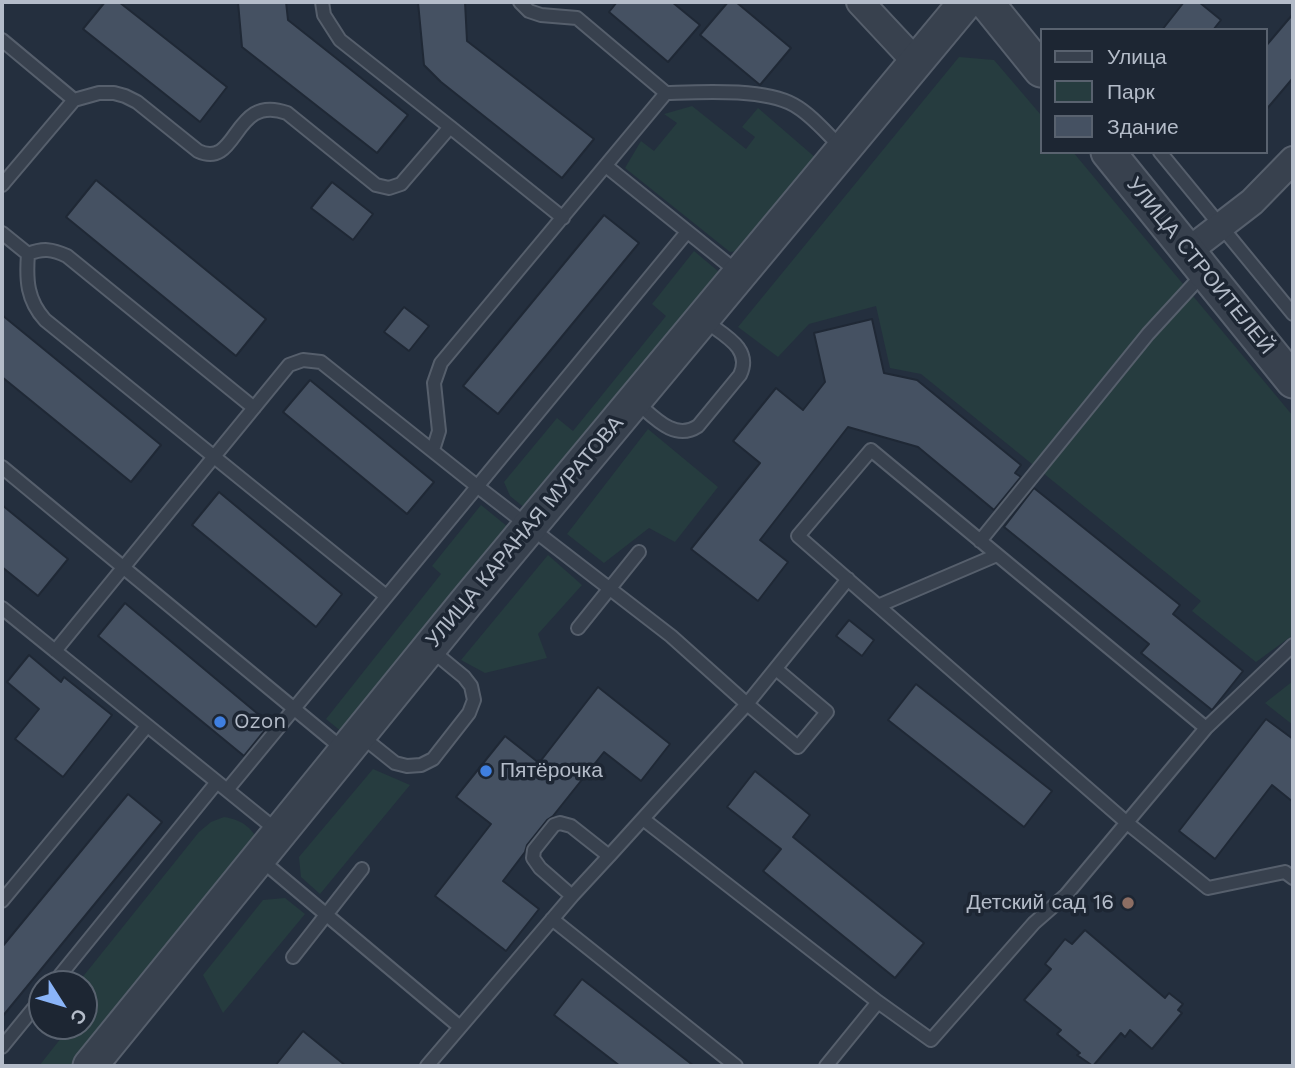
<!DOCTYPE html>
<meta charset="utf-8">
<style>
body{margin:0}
#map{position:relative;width:1295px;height:1068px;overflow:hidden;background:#242f3e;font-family:"Work Sans",sans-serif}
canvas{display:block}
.frame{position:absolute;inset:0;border:4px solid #b4bcc9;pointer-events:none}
.legend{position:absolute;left:1040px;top:28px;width:228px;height:126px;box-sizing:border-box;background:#1d2633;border:2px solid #59626f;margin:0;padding:9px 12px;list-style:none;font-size:21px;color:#b4bcc9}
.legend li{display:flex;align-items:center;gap:14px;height:35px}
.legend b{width:35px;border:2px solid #59626f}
.north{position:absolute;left:28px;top:970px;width:70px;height:70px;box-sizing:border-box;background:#1d2633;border:2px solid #59626f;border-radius:50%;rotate:127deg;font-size:19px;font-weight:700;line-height:28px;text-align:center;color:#b4bcc9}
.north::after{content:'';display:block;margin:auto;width:24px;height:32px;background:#8ab4f8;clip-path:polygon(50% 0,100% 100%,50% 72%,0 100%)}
</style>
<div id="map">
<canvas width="1295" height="1068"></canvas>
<div class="frame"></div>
<ul class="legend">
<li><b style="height:9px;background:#38414e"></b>Улица</li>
<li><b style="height:19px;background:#263c3f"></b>Парк</li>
<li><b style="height:19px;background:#455162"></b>Здание</li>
</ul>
<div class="north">С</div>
</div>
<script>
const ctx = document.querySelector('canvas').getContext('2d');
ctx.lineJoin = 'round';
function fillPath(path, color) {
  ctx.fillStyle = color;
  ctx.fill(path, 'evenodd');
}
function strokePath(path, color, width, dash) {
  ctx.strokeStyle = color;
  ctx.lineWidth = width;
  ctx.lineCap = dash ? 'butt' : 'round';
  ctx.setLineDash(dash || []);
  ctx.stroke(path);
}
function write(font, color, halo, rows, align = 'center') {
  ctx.font = font + ' "Work Sans",sans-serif';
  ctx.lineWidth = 7;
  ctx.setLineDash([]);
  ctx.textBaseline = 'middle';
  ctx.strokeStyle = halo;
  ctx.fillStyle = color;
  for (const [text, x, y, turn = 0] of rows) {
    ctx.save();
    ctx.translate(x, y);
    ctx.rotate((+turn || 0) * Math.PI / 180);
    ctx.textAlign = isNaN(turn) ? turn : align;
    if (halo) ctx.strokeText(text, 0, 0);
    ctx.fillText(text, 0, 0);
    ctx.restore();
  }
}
fillPath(new Path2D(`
 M 959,57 L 994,60 L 1041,115 L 1041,152 L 1073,152 L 1293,416 L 1293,635 L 1256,662 L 1192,611 L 1201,601 L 921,374 L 890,368 L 876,306 L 809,324 L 778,357 L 738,327 Z
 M 692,106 L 746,149 L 755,137 L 742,127 L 758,108 L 824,165 L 758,249 L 730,252 L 625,168 L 641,141 L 654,151 L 677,123 L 664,114 Z
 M 694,251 L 731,282 L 536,517 L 510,496 L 504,482 L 557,418 L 573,431 L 666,316 L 652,304 Z
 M 648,429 L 718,487 L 675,542 L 649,528 L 604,563 L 567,534 Z
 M 481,505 L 519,536 L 353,741 L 326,719 L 441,574 L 432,566 Z
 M 548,555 L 582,585 L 538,634 L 547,658 L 485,673 L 461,660 Z
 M 1293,681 L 1293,725 L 1265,703 Z
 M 373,769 L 410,785 L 320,894 L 301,877 L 299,857 Z
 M 224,817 C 241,820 249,825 258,840 L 85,1066 L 39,1066 L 65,1033 L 57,1026 L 84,1026 L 84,984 L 77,984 L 199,832 L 211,822 Z
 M 285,898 L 305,914 L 223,1013 L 203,975 L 263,900 Z`), '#263c3f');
const building = new Path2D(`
 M 105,2 L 119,2 L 227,87 L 200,122 L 83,29 Z
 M 238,2 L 286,2 L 288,20 L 408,115 L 377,153 L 242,47 Z
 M 418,2 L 465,2 L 467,41 L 594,139 L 562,178 L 441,82 L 424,65 Z
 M 617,2 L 672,2 L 700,25 L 668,62 L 609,12 Z
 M 728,2 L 736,2 L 791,48 L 760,85 L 700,35 Z
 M 1184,2 L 1199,2 L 1221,20 L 1213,30 L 1162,30 Z
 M 1293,14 L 1293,78 L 1265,111 L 1265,47 Z
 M 96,180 L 266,319 L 236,356 L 66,217 Z
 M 332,182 L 373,214 L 353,240 L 311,208 Z
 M 604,215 L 639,243 L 498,414 L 463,386 Z
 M 404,307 L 429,326 L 409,351 L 384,332 Z
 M 2,315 L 161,445 L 131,482 L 2,377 Z
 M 872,319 L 884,373 L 917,380 L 1021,465 L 1015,473 L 1021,477 L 994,510 L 918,447 L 848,427 L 760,540 L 788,562 L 758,601 L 691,549 L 760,463 L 733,441 L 776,388 L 803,410 L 825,382 L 814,333 Z
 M 310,380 L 434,482 L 407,514 L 283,412 Z
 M 1034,488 L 1180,605 L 1173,614 L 1243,671 L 1212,710 L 1141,653 L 1149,644 L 1004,527 Z
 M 219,492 L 342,594 L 316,627 L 192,525 Z
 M 2,505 L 68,559 L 38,596 L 2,567 Z
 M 125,603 L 270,724 L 244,756 L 98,636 Z
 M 849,620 L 874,640 L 862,656 L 836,636 Z
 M 29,655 L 61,682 L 64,677 L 112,715 L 63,777 L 15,739 L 39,709 L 7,682 Z
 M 916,684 L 1052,791 L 1024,827 L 888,720 Z
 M 598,687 L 670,744 L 641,781 L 604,752 L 553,816 L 547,820 L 527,845 L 525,852 L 503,881 L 539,909 L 506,951 L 435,896 L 491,824 L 456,797 L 505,736 L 539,763 Z
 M 1266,719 L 1293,739 L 1293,802 L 1272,785 L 1215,859 L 1179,831 Z
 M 755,771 L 810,815 L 793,837 L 924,943 L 895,978 L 763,871 L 781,849 L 727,807 Z
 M 128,794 L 162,822 L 2,1017 L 2,947 Z
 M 1085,930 L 1165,998 L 1169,993 L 1183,1004 L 1178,1010 L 1182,1013 L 1152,1049 L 1130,1030 L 1125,1037 L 1121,1033 L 1093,1066 L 1077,1055 L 1080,1053 L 1057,1034 L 1061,1030 L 1024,1000 L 1051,969 L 1045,964 L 1065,939 L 1072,944 Z
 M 582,979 L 694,1066 L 620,1066 L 554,1015 Z
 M 303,1031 L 346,1066 L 275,1066 Z`);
fillPath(building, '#455162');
strokePath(building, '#1f2835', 2);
const service = new Path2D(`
 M 520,2 L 529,11 L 541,15 L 577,18 L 666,93 C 701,92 763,88 794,105 C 812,115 828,135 843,149
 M 2,40 L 74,100
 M 450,127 L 563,218
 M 1160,152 L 1293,314
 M 606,166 L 740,274
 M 2,185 L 74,100 L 99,93 L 114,93 L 125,96 L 137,102 L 198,151 C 239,170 232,93 287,113 L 376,185 L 389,188 L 401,184 L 450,127 L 340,40 L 324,15 L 322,2
 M 2,233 L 28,254
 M 635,401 C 653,416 674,442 698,426 L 740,375 C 753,348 723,335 704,320
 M 254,408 L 67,256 C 52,249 43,248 28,254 C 26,280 27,300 45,320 L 386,596
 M 433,450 L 439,431 L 434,383 L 441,363 L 666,93
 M 2,467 L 344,750
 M 980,541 L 1148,334 L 1204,273
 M 880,605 L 997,555
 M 2,608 L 280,833
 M 578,628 L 639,552
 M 55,651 L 289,365 L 303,360 L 321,362 L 478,487 L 671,636 L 747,704 L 609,856 L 571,826 L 560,823 L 554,825 L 534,850 L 533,858 L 540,868 L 572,896 L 427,1066
 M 776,669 L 827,712 L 798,747 L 747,704 L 848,579
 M 1206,728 L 871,450 L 798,536 L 1126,822 L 1208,888 L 1285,872 L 1293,878
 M 360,735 L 395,763 L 407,766 L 421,765 L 433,759 L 469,713 L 474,700 L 471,686 L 464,677 L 430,649
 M 227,790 L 687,232
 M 643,819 L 878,1002 L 931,1040 L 1034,923 L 1066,895 L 1206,728 L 1293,645
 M 260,859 L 460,1027
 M 572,896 L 609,856
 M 2,901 L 147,726
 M 552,919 L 736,1066
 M 293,957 L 362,869
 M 53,984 L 217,782
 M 2,1047 L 42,998
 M 826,1066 L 878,1002`);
const minor = new Path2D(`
 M 860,2 L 917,63
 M 1187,252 L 1252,202 L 1293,160`);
const tertiary = new Path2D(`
 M 986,2 L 1041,70
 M 1108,152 L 1293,381
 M 90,1066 L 465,604 L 966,2`);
strokePath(service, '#565f6c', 16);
strokePath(minor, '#565f6c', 30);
strokePath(tertiary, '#565f6c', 37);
strokePath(service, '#38414e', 12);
strokePath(minor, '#38414e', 26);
strokePath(tertiary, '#38414e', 33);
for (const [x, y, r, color] of [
 [220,722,7,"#3f7fe0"],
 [486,771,7,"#3f7fe0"],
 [1128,903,7,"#8d6e63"]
]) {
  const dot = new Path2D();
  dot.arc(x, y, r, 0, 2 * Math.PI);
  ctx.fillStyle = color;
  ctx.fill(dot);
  strokePath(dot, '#1d2633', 2.5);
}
write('21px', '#b4bcc9', '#1d2633', [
 ["УЛИЦА СТРОИТЕЛЕЙ",1200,266,51],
 ["УЛИЦА КАРАНАЯ МУРАТОВА",525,532,-50]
]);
write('21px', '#b4bcc9', '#1d2633', [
 ["Ozon",234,722],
 ["Пятёрочка",500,771],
 ["Детский сад 16",1114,903,"right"]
], 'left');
</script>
